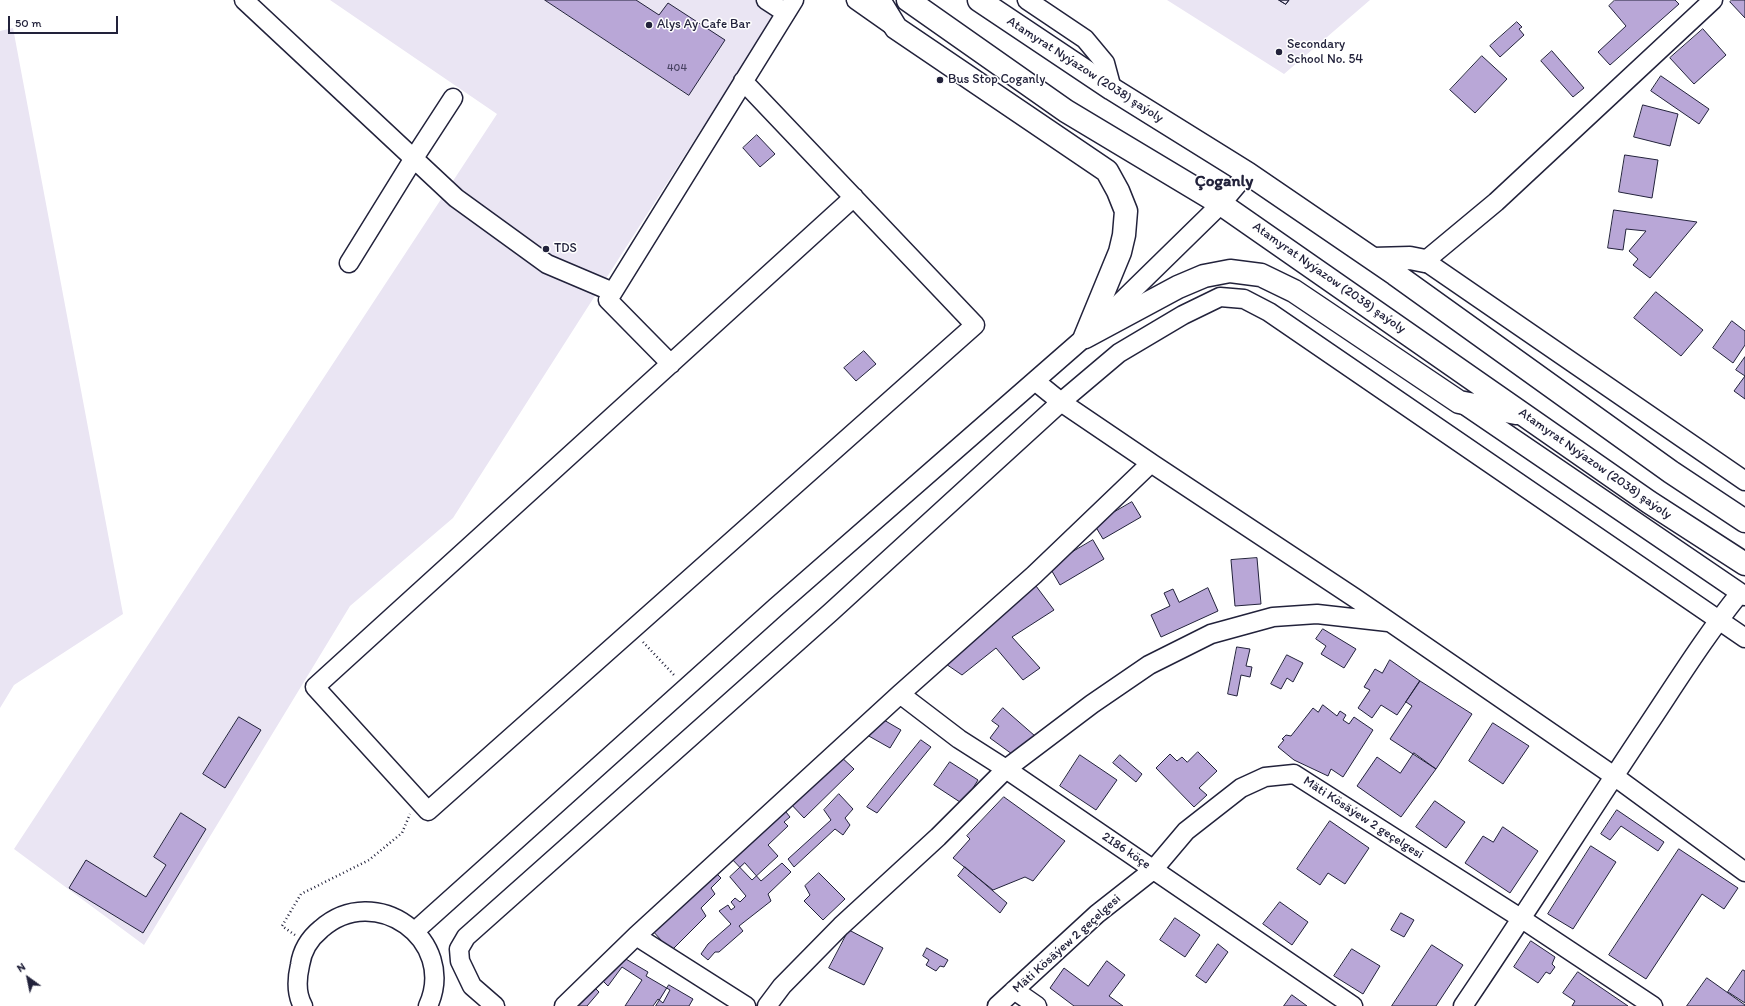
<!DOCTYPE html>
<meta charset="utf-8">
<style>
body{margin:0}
#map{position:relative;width:1745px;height:1006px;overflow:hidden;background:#fff;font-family:Itim,sans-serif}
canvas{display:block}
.north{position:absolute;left:8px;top:958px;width:40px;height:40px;-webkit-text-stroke:3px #fff;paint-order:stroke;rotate:327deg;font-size:11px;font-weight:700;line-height:16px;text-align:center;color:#22223b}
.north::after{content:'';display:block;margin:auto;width:14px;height:18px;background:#22223b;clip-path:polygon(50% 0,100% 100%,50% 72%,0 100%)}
.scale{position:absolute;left:8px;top:16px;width:110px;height:18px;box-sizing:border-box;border:2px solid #22223b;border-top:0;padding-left:5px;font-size:12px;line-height:14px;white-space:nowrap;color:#22223b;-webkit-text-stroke:3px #fff;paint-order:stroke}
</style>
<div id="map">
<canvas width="1745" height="1006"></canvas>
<div class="north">N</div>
<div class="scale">50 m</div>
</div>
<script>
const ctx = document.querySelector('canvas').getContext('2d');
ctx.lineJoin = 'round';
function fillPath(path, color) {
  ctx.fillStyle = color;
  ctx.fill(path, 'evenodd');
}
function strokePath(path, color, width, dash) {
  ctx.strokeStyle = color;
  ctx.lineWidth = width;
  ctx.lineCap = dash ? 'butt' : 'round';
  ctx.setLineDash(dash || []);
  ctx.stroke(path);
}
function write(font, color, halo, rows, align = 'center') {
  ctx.font = font + ' Itim,sans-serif';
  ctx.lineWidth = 3;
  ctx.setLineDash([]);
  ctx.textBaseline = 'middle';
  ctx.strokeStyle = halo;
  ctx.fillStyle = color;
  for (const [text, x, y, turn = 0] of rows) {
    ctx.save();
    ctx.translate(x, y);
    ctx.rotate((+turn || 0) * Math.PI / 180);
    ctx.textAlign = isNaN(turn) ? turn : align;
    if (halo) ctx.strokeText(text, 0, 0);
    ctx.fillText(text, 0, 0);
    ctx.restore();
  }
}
fillPath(new Path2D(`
 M 330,0 L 784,0 L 453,518 L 350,606 L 144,945 L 14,849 L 497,114 Z
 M 1167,0 L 1370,0 L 1284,74 Z
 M 13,28 L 123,614 L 14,685 L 0,708 L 0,31 Z`), '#eae5f3');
const building = new Path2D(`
 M 545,0 L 636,0 L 659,15 L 668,3 L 725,40 L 689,95 Z
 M 1279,0 L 1289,0 L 1286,4 Z
 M 1279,0 L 1289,0 L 1286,4 Z
 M 1615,0 L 1675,0 L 1679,4 L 1610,65 L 1598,52 L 1626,26 L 1609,6 Z
 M 1732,0 L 1745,0 L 1745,18 L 1730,2 Z
 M 1517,22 L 1522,27 L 1519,29 L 1524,35 L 1500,57 L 1490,46 Z
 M 1703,29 L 1726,55 L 1694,84 L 1670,58 Z
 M 1552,51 L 1584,88 L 1573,97 L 1541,61 Z
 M 1482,56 L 1507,79 L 1475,113 L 1450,90 Z
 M 1661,76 L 1709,109 L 1699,124 L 1651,91 Z
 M 1643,105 L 1678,114 L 1670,146 L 1634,137 Z
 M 757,135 L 775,154 L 760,167 L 743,148 Z
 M 1625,155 L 1658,160 L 1652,198 L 1619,192 Z
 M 1614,210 L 1697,222 L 1650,278 L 1633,265 L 1638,259 L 1629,251 L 1646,231 L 1626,229 L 1623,250 L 1608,248 Z
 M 1656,292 L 1703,330 L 1681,356 L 1634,318 Z
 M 1732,321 L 1745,331 L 1745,345 L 1733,363 L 1713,348 Z
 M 864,351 L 876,364 L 856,381 L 844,368 Z
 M 1745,357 L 1745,399 L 1734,391 L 1745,376 L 1736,370 Z
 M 1132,502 L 1141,517 L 1103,539 L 1094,524 Z
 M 1093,540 L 1104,559 L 1060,585 L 1049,566 Z
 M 1257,558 L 1261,604 L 1235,606 L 1231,560 Z
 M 1036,586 L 1054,610 L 1012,637 L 1040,668 L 1023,680 L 996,648 L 962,675 L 943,662 L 995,617 Z
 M 1208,588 L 1218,611 L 1161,637 L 1151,615 L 1170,606 L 1164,593 L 1173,589 L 1179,602 Z
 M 1323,629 L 1356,649 L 1344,668 L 1321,654 L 1326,646 L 1316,639 Z
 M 1237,647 L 1250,649 L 1246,666 L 1252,667 L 1250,677 L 1241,675 L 1237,696 L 1228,694 Z
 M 1287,655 L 1303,663 L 1293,682 L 1287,678 L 1281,689 L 1271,684 Z
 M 1390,660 L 1420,681 L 1397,715 L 1381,705 L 1372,718 L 1358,708 L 1370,690 L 1364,687 L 1375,669 L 1382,673 Z
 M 1420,681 L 1472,714 L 1436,769 L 1390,739 L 1412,706 L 1406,702 Z
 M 1323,705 L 1337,716 L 1340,711 L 1346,715 L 1343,720 L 1349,724 L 1354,717 L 1373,730 L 1343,777 L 1331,769 L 1328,776 L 1294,760 L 1278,747 L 1284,740 L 1282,739 L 1286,735 L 1291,736 L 1313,708 L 1318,712 Z
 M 1003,708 L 1035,736 L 1012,754 L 990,738 L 999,726 L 992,721 Z
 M 877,716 L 901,730 L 890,748 L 867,735 Z
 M 239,717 L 261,730 L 225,788 L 203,774 Z
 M 1493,723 L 1529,746 L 1503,784 L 1469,761 Z
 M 921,740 L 931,747 L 877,813 L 867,807 Z
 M 1198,752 L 1217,771 L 1199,788 L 1207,795 L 1194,807 L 1156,768 L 1170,754 L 1177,761 L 1182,757 L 1187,762 Z
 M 1414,753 L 1436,769 L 1401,817 L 1357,786 L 1377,757 L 1400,773 Z
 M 838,754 L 854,769 L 804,818 L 789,802 Z
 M 1080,755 L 1117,780 L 1096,810 L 1060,786 Z
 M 1120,755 L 1142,774 L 1136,782 L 1113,763 Z
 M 950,762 L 978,780 L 963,804 L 934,785 Z
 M 839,794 L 853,809 L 845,818 L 850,825 L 843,835 L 835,829 L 794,867 L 788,859 L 831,820 L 824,810 Z
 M 1004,797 L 1065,841 L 1033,881 L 1025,877 L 993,890 L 953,858 L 970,839 L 967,836 Z
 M 1435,801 L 1465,822 L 1446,848 L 1416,827 Z
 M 782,807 L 790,817 L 784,822 L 788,826 L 768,845 L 778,856 L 752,880 L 728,855 Z
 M 1617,810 L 1664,842 L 1658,851 L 1621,826 L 1610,840 L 1601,834 Z
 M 181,813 L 206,829 L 143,933 L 69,888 L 86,860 L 146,897 L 166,865 L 154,857 Z
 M 1330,821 L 1369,848 L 1345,884 L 1328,873 L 1320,885 L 1297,869 Z
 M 1503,827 L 1538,851 L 1510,893 L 1465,863 L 1483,836 L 1493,842 Z
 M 1591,846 L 1616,862 L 1573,929 L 1548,914 Z
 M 1679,849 L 1738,888 L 1724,909 L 1702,894 L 1646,979 L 1609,955 Z
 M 745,863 L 761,881 L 782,863 L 791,872 L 768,894 L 771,901 L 739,926 L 743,931 L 719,952 L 715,952 L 708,960 L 701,954 L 708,944 L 731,924 L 719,911 L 728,905 L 731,910 L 735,907 L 731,902 L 735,898 L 740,902 L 746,896 L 730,877 Z
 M 965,867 L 1007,903 L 1000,913 L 958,876 Z
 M 714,871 L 721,878 L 711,888 L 715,894 L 701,908 L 706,916 L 671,951 L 651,929 Z
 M 819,873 L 845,899 L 823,920 L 804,901 L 810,895 L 805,886 Z
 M 1280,902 L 1308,922 L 1292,945 L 1263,924 Z
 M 1401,913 L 1414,920 L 1404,937 L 1391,930 Z
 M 1175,918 L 1200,935 L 1185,957 L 1160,940 Z
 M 849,930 L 883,948 L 864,985 L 829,968 Z
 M 1531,941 L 1555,957 L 1552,964 L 1555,967 L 1550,974 L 1546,972 L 1538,983 L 1514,967 Z
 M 1218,944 L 1228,952 L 1206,983 L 1196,976 Z
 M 1432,945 L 1463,965 L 1436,1006 L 1392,1006 Z
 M 927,948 L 948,960 L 944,967 L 940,966 L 936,971 L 926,965 L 929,960 L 923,956 Z
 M 1352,949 L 1380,966 L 1363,994 L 1334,976 Z
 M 619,955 L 648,972 L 646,976 L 670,990 L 663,1003 L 658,999 L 653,1006 L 625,1006 L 642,980 L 622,967 L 608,986 L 600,978 Z
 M 1107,961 L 1125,975 L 1109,996 L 1123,1006 L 1074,1006 L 1050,988 L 1064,968 L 1088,986 Z
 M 1743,970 L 1745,971 L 1745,1003 L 1728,992 Z
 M 1578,972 L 1628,1006 L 1572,1006 L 1575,1001 L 1563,993 Z
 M 1707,978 L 1745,1005 L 1745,1006 L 1687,1006 Z
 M 669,985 L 693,999 L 689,1006 L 656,1006 Z
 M 593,986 L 599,992 L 587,1006 L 576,1006 Z
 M 1292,995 L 1307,1006 L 1284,1006 Z`);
fillPath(building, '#b9a7d7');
strokePath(building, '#22223b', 1);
const minor = new Path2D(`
 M 244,0 L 456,198 L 547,264 L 613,292
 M 766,0 L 786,13
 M 856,0 L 893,26
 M 1027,0 L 1085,39 L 1105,63 L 1112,89
 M 1713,0 L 1496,202 L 1425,261 L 1745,481
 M 743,81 L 975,325 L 428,811 L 315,687 L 854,197
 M 349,263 L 414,158 L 453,98
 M 671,364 L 608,300 L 794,0
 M 1035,381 L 1061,402 L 1151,463
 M 1463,404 L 1745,596
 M 900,694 L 959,739 L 1006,769 L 1353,1006
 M 415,931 L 776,607 L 1085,337 L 1221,204 L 1247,173
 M 636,936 L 746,1006
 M 1014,990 L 1037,1006
 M 303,1006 C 296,994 297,978 300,965 C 302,951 310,938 321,929 C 375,881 458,940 428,1006
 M 495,1006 L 472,986 L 460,961 L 459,949 L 466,937 L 831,612 L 1061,402 L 1119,353 L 1183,315 L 1220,297 L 1244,299 L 1269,312 L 1745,638
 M 564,1006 L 636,936 L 900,694 L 1034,575 L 1151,463 L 1355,598 L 1614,776 L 1745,872
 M 767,1006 L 782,986 L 841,926 L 938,837 L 1006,769 L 1092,704 L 1149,665 L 1211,634 L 1273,617 L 1317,614 L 1388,622
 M 997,1006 L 1097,914 L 1153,870 L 1186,831 L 1241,788 L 1265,777 L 1294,774 L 1522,919 L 1653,1006
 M 1463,1006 C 1526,913 1586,818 1648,725 C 1678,680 1706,635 1740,593`);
const major = new Path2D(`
 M 879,0 L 896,28 L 1107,171 L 1118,191 L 1126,211 L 1124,235 L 1120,252 L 1085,337
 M 908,0 L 1066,111 L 1221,204 L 1649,502 L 1745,564
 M 979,0 L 1112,89 L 1247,173 L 1395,274 L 1671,472 L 1745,521
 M 1373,259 L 1410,258 L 1425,261
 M 1085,337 L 1178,287 L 1204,276 L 1230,271 L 1261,275 L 1294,291 L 1459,402 L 1516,413`);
strokePath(minor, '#22223b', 21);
strokePath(major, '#22223b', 25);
strokePath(new Path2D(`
 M 643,642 L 675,676
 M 295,935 L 282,926 L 301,894 L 369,860 L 402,833 L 410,814`), '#22223b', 2.5, [1, 3]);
strokePath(minor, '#fff', 18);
strokePath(major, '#fff', 22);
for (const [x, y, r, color] of [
 [649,25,4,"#22223b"],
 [1279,52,4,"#22223b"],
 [940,80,4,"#22223b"],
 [546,249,4,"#22223b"]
]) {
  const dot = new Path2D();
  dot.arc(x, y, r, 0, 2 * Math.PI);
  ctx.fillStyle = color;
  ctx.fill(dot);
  strokePath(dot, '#fff', 1.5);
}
write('11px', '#484362', null, [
 ["404",677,68]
]);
write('13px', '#22223b', '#fff', [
 ["Alys Ay Cafe Bar",657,25],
 ["Secondary",1287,45],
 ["School No. 54",1287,60],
 ["Bus Stop Coganly",948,80],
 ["TDS",554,249]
], 'left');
write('13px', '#22223b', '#fff', [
 ["Atamyrat Nyýazow (2038) şaýoly",1085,70,33],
 ["Atamyrat Nyýazow (2038) şaýoly",1329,278,35],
 ["Atamyrat Nyýazow (2038) şaýoly",1595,464,35],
 ["Mäti Kösäýew 2 geçelgesi",1363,818,33],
 ["2186 köçe",1126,851,34],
 ["Mäti Kösäýew 2 geçelgesi",1067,944,-42]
]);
write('bold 17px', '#22223b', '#fff', [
 ["Çoganly",1224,182]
]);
</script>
